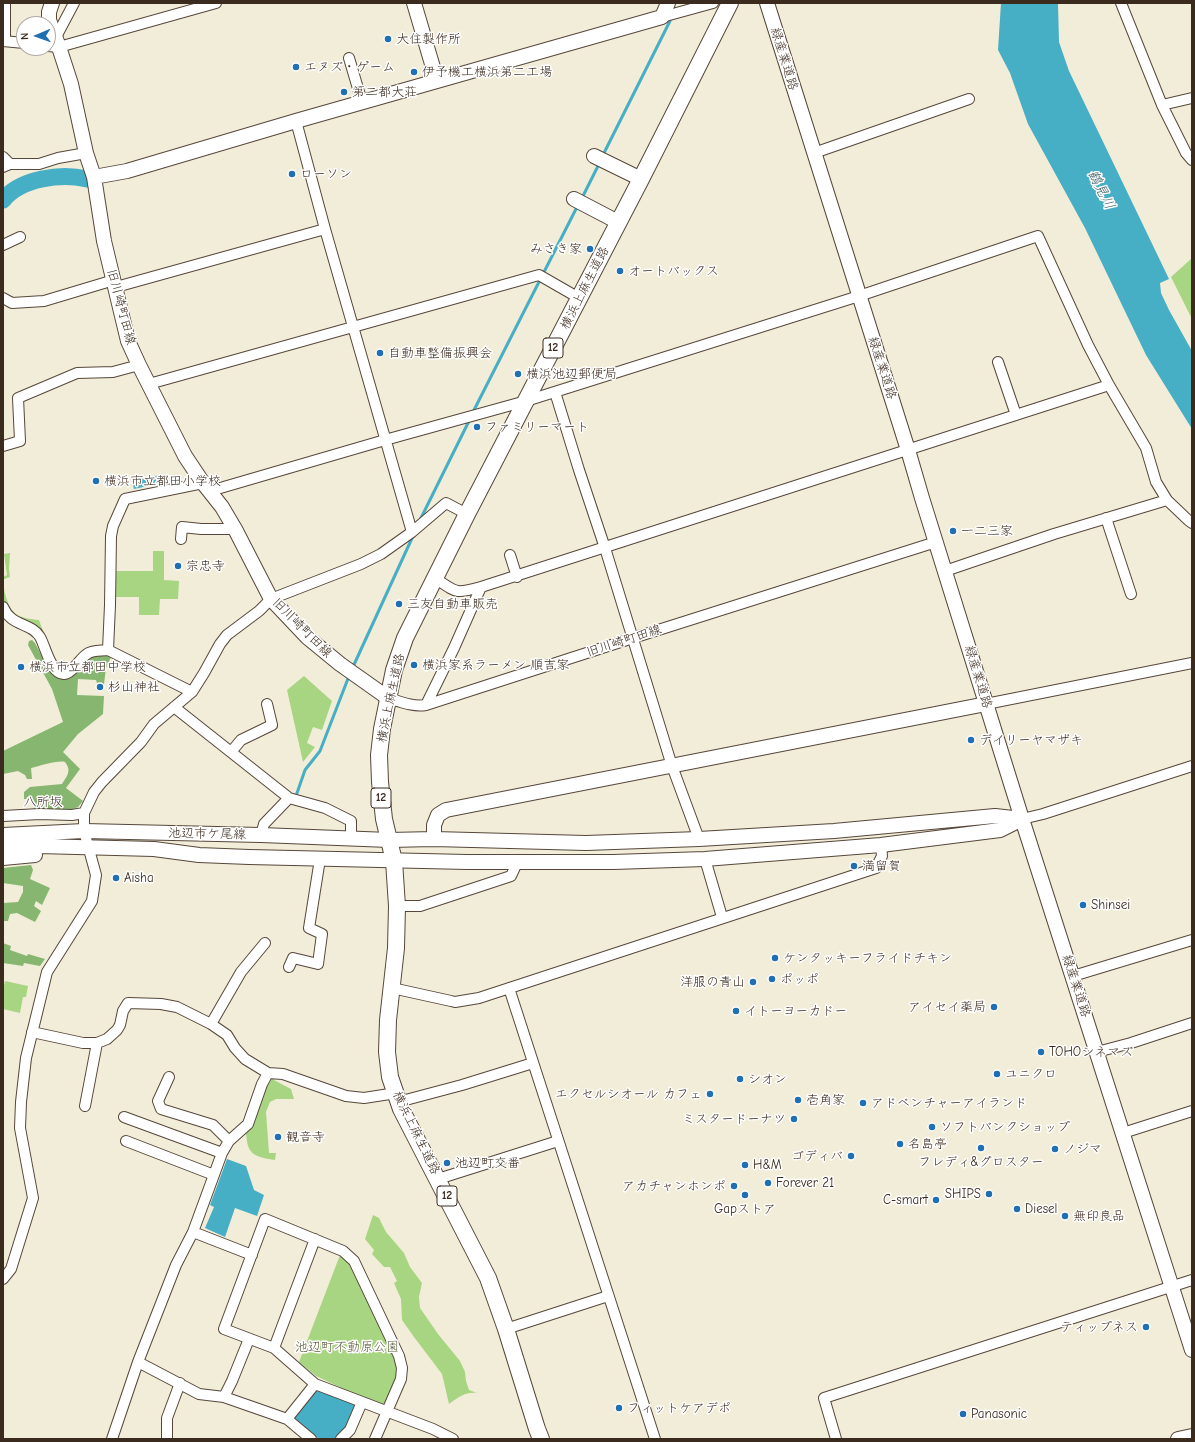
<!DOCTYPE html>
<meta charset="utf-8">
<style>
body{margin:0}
#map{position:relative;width:1195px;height:1442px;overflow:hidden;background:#f2edd8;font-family:"Comic Neue",sans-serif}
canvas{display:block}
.frame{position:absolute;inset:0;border:4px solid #3b2a1e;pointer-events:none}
.north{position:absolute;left:16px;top:16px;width:40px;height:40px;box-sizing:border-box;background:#fff;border:1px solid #b1aaa5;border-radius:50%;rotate:268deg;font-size:11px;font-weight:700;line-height:16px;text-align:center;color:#3b2a1e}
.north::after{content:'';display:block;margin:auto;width:14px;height:18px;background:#1f6fb2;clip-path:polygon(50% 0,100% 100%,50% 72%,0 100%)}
</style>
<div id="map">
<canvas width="1195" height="1442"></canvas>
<div class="frame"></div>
<div class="north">N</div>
</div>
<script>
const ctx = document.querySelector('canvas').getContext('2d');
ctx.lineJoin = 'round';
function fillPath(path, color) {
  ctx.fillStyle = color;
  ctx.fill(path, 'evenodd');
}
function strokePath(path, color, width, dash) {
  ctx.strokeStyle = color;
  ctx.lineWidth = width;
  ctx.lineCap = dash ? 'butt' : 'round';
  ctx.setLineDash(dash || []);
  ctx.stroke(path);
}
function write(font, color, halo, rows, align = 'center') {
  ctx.font = font + ' "Comic Neue","Klee One",sans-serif';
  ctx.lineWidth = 3;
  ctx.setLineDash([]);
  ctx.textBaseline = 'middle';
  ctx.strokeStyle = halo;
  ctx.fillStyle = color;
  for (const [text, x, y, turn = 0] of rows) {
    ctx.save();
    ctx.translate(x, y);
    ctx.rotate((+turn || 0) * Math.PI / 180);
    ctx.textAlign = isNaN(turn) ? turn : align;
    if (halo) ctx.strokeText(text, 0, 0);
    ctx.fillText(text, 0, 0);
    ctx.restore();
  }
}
fillPath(new Path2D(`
 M 1192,258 L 1192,319 L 1171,277 Z
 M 153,551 L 164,551 L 164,580 L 179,581 L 178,599 L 160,599 L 159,615 L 139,615 L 139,597 L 113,597 L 113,571 L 153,571 Z
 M 10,553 L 9,569 L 10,577 L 4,579 C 3,585 4,591 6,597 C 12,617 21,618 39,620 L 55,664 L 27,624 L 6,608 L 3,599 L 3,577 L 7,575 L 4,554 Z
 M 304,676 L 332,701 L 322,730 L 313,727 L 307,743 L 315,747 L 303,762 L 287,690 Z
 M 5,981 L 28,986 L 26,997 L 23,997 L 20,1013 L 3,1009 L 3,990 Z
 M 270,1078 L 291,1089 L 294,1099 L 276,1099 L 270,1102 L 266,1112 L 269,1153 L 276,1153 L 275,1160 C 267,1159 254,1157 250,1150 C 247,1146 247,1139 246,1134 L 249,1129 L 265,1086 Z
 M 373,1215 L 379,1218 L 386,1232 L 404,1253 L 410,1267 L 422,1283 L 419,1297 L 420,1308 L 438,1334 L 460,1361 L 465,1372 L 466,1381 L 469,1390 L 477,1393 C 465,1392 459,1397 449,1404 L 442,1374 L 414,1337 L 402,1320 L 401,1299 L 394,1283 L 397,1281 L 390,1267 L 384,1267 L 372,1254 L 374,1250 L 365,1239 Z
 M 340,1255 L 351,1265 L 396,1357 L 398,1377 L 384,1408 L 316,1376 L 299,1362 Z`), '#a8d582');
fillPath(new Path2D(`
 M 32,640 L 35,643 L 52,675 L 63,679 C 79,677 89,642 111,657 L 106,668 L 104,684 L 97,683 L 96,680 L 78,679 L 77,695 L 104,696 L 103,714 L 78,734 L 63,752 L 80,769 L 66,788 L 83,801 L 78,807 L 73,809 L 34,810 L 33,799 L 24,799 L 24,792 L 30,787 L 62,784 C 67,776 72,771 65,762 C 58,760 40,766 31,768 L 32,779 L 27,779 L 25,775 L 18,771 L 3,774 L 3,751 L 63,722 L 52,689 L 28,645 L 29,641 Z
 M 31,865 L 33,870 L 30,879 L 50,888 L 42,905 L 36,901 L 34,906 L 41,911 L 35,922 L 17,913 L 10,914 L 8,921 L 3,921 L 3,903 L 18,902 L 23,892 L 23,886 L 3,883 L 3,868 Z
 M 3,943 L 11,946 L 10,950 L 27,956 L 28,954 L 45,959 L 40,966 L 24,963 L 23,966 L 3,963 Z`), '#86b670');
fillPath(new Path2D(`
 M 1001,3 L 1058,3 L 1059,42 L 1069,71 L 1169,279 L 1160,283 L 1161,293 L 1169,310 L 1192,351 L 1192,429 L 1146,355 L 1085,228 L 1028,124 L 1010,73 L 998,50 Z
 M 165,474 L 166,482 L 134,489 L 132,481 Z
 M 227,1159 L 246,1166 L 254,1190 L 264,1195 L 257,1216 L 235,1208 L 225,1237 L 205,1228 L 214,1207 L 210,1205 Z
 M 315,1388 L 355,1404 L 357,1407 L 348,1427 L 335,1439 L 319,1439 L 295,1422 L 294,1419 Z`), '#46aec5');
strokePath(new Path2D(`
 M 602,157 L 670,21
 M 582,198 L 599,164
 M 472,414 L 578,205
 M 420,520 L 470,419
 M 352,669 L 413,536
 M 296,796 L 305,770 L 320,751 L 349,676`), '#46aec5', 3);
strokePath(new Path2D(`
 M 3,200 C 21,178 61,173 87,179`), '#46aec5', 17);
const street = new Path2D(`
 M 5,3 L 5,41
 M 1121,3 L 1162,105 L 1186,153 L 1192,160
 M 662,17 L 713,3
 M 56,37 L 74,3
 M 3,41 L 24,43
 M 48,46 L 59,47 L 216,3
 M 349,58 L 362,102
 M 1162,105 L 1192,98
 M 296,121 L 325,229 L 412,532
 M 814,153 L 969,99
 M 3,157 L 10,164
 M 3,167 L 10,164 L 39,164 L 58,158 L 86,153
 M 3,245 L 20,237
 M 116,287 L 325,229
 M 3,298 L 12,303 L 44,301 L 114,280
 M 998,362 L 1016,415
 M 149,384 L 539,275 L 579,298
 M 555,392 L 579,470 L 605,548 L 672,766 L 699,839
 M 3,446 L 20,441 L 18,398 L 77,373 L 113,372 L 139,365
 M 210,491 L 385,440 L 526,401 L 859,296 L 1038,236 L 1088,345 L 1109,385 L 1146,448 L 1156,482 L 1167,500 L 1188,520 L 1192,523
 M 1106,518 L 1131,594
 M 181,539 L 182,527 L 201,529 L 235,529
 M 510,555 L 517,577
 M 945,571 L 1054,534 L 1167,500
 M 435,578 C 457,593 455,594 481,587 L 1109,385
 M 3,607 C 11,627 31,622 40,637 C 45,645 51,675 64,674 C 73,673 79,659 87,654 C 92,650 101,651 108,650
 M 192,692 L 108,650 L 110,605 L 111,536 L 113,526 L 125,499 L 203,483
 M 388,698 C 401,702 413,707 426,705 L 633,638 L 936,542
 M 986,704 L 1192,663
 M 426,705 L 454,648 L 481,587
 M 174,707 L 289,798 L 325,808 L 351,821 L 351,839
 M 231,752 L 241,740 L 272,725 L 267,704
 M 3,816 L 40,814 L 72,815 L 84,813
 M 1022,819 L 1043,814 L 1192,766
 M 261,835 L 264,824 L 289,798
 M 705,859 L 722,917
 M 397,906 L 420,906 L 511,876 L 517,863
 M 289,967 L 293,958 L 318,964 L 322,934 L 309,928 L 320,859
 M 1073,976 L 1192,940
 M 392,988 L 451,1001 L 455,1002 L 479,998 L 876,868 L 882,856 L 881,845
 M 509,988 L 655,1439
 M 211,1024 L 241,972 L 265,943
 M 32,1032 L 83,1043 L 97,1043 L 107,1039 L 117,1030 L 120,1025 L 123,1011 L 128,1003 L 161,1004 L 177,1007 L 211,1024 L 227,1035 L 235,1048 L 245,1059 L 268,1073
 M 1097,1052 L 1131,1043 L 1192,1023
 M 169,1077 L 158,1101 L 161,1109 L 213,1125 L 229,1141
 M 398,1102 L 462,1085 L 533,1063
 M 85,1106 L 97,1043
 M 124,1117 L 222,1153
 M 1123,1133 L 1192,1111
 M 126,1141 L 214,1175
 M 438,1179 L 558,1141
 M 193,1232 L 252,1255
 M 3,1279 L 11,1269 L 33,1198 L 20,1128 L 21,1102 L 26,1058 L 47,972 L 92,901 L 96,875 L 84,831 L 84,813 L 94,792 L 102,782 L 141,742 L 154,724 L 192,692 L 204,673 L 220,644 L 227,635 L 259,611 L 271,599 L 361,564 L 381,554 L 412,532 L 446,503 L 467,514
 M 506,1329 L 608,1296
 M 249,1339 L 232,1381 L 224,1397 L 199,1394 L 138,1362 L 176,1265 L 193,1232 L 222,1153 L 229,1141 L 248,1124 L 262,1084 L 268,1073 L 283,1074 L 346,1096 L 364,1098 L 396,1093
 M 274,1348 L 315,1239
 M 224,1397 L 287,1419 L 315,1384
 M 287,1419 L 311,1439
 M 112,1439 L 138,1362
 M 167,1439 L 167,1418 L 180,1383
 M 341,1439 L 350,1430 L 362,1402
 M 375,1439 L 401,1379 L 402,1368 L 399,1356 L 354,1261 L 343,1251 L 265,1219 L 224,1329 L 274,1348 L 315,1384 L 433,1429 L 453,1439
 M 836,1439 L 824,1398 L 1192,1280`);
const secondary = new Path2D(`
 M 52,3 L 49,12 L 49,20 L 59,47 L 71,84 L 86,153 L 94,177 L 104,241 L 128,341 L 139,365 L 185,456 L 203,483 L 222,507 L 235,529 L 271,599 L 307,637 L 340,664 L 388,698
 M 414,3 L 437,81
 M 767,3 L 908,450 L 922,498 L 1022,819 L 1192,1350
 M 594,156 L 641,179
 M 94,177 L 127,171 L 296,121 L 662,17 L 668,3
 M 574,199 L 618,222
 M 3,835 L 84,831 L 261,835 L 389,840 L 434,839 L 586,843 L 699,839 L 834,831 L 995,816 L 1022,819
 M 434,839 L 434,825 L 438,815 L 446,810 L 986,704
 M 3,847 L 38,846 L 154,849 L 199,855 L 249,857 L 467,862 L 613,862 L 705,859 L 881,845 L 1000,830 L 1022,819
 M 3,858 L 35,855
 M 1178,1439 L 1192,1436`);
const primary = new Path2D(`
 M 541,1439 L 537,1429 L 506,1329 L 488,1278 L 401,1109 L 390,1077 L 387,1052 L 388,1020 L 396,948 L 397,906 L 394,861 L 384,819 L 380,782 L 379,755 L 382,729 L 394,670 L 405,638 L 467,514 L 641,179 L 730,3`);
strokePath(street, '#56473a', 12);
strokePath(secondary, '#56473a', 16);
strokePath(primary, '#56473a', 18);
strokePath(street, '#fff', 10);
strokePath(secondary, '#fff', 14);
strokePath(primary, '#fff', 16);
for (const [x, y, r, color] of [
 [388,39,4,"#1f6fb2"],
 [296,67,4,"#1f6fb2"],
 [414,72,4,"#1f6fb2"],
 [344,92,4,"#1f6fb2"],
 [292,174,4,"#1f6fb2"],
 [590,249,4,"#1f6fb2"],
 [620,271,4,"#1f6fb2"],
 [380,353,4,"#1f6fb2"],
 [518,374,4,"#1f6fb2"],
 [477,427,4,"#1f6fb2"],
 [96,481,4,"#1f6fb2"],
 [953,531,4,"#1f6fb2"],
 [178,566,4,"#1f6fb2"],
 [399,604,4,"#1f6fb2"],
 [414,665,4,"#1f6fb2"],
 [21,667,4,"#1f6fb2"],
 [100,687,4,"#1f6fb2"],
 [971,740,4,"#1f6fb2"],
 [854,866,4,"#1f6fb2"],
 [116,878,4,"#1f6fb2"],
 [1083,905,4,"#1f6fb2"],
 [775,958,4,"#1f6fb2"],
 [772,979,4,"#1f6fb2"],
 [753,982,4,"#1f6fb2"],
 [994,1007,4,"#1f6fb2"],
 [736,1011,4,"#1f6fb2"],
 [1041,1052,4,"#1f6fb2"],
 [997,1074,4,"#1f6fb2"],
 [740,1079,4,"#1f6fb2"],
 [710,1094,4,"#1f6fb2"],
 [798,1100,4,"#1f6fb2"],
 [863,1103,4,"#1f6fb2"],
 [794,1119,4,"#1f6fb2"],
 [932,1127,4,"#1f6fb2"],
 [278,1137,4,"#1f6fb2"],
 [900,1144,4,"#1f6fb2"],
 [981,1148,4,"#1f6fb2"],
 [1055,1149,4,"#1f6fb2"],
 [851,1156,4,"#1f6fb2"],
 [447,1163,4,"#1f6fb2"],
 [745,1165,4,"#1f6fb2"],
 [768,1183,4,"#1f6fb2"],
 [734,1186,4,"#1f6fb2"],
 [989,1194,4,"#1f6fb2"],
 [745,1195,4,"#1f6fb2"],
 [936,1200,4,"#1f6fb2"],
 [1017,1209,4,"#1f6fb2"],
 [1065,1216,4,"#1f6fb2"],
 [1146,1327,4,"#1f6fb2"],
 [619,1408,4,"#1f6fb2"],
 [963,1414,4,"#1f6fb2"]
]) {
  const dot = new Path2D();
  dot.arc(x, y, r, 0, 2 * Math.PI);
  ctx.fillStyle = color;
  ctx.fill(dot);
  strokePath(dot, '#fff', 1.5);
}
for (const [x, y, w] of [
 [553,348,20],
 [381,798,20],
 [447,1196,20]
]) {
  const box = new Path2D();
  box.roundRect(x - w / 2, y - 10, w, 20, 3);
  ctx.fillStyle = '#fff';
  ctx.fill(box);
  strokePath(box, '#3b2a1e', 1);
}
write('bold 12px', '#3b2a1e', null, [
 ["12",553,348],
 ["12",381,798],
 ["12",447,1196]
]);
write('13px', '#3b2a1e', '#fff', [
 ["大住製作所",396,39],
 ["エヌズ・ゲーム",304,67],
 ["伊予機工横浜第二工場",422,72],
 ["第二都大荘",352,92],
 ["ローソン",300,174],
 ["みさき家",582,249,"right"],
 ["オートバックス",628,271],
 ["自動車整備振興会",388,353],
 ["横浜池辺郵便局",526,374],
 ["ファミリーマート",485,427],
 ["横浜市立都田小学校",104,481],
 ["一二三家",961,531],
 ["宗忠寺",186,566],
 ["三友自動車販売",407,604],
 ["横浜家系ラーメン 順吉家",422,665],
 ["横浜市立都田中学校",29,667],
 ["杉山神社",108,687],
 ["デイリーヤマザキ",979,740],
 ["満留賀",862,866],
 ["Aisha",124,878],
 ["Shinsei",1091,905],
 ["ケンタッキーフライドチキン",783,958],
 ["ポッポ",780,979],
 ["洋服の青山",745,982,"right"],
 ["アイセイ薬局",986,1007,"right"],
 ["イトーヨーカドー",744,1011],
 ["TOHOシネマズ",1049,1052],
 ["ユニクロ",1005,1074],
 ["シオン",748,1079],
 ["エクセルシオール カフェ",702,1094,"right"],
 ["壱角家",806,1100],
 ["アドベンチャーアイランド",871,1103],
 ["ミスタードーナツ",786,1119,"right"],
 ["ソフトバンクショップ",940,1127],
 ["観音寺",286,1137],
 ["名島亭",908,1144],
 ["ノジマ",1063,1149],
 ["ゴディバ",843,1156,"right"],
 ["フレディ&グロスター",981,1162,"center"],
 ["池辺町交番",455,1163],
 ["H&M",753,1165],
 ["Forever 21",776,1183],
 ["アカチャンホンポ",726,1186,"right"],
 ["SHIPS",981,1194,"right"],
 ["C-smart",928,1200,"right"],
 ["Gapストア",745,1209,"center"],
 ["Diesel",1025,1209],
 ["無印良品",1073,1216],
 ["ティップネス",1138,1327,"right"],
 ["フィットケアデポ",627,1408],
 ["Panasonic",971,1414]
], 'left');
write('13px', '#3b2a1e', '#fff', [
 ["緑産業道路",784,59,73],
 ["横浜上麻生道路",585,288,-63],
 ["旧川崎町田線",121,307,75],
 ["緑産業道路",882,368,72],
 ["旧川崎町田線",302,628,45],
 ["旧川崎町田線",624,641,-18],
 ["緑産業道路",978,677,73],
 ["横浜上麻生道路",391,698,-78],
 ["八所坂",43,802],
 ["池辺市ケ尾線",207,834,1],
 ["緑産業道路",1076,986,72],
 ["横浜上麻生道路",416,1133,64]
]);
write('13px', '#5c5d3c', '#fff', [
 ["池辺町不動原公園",347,1347]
]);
write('italic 14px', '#3f5f61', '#fff', [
 ["鶴見川",1101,190,63]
]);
</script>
